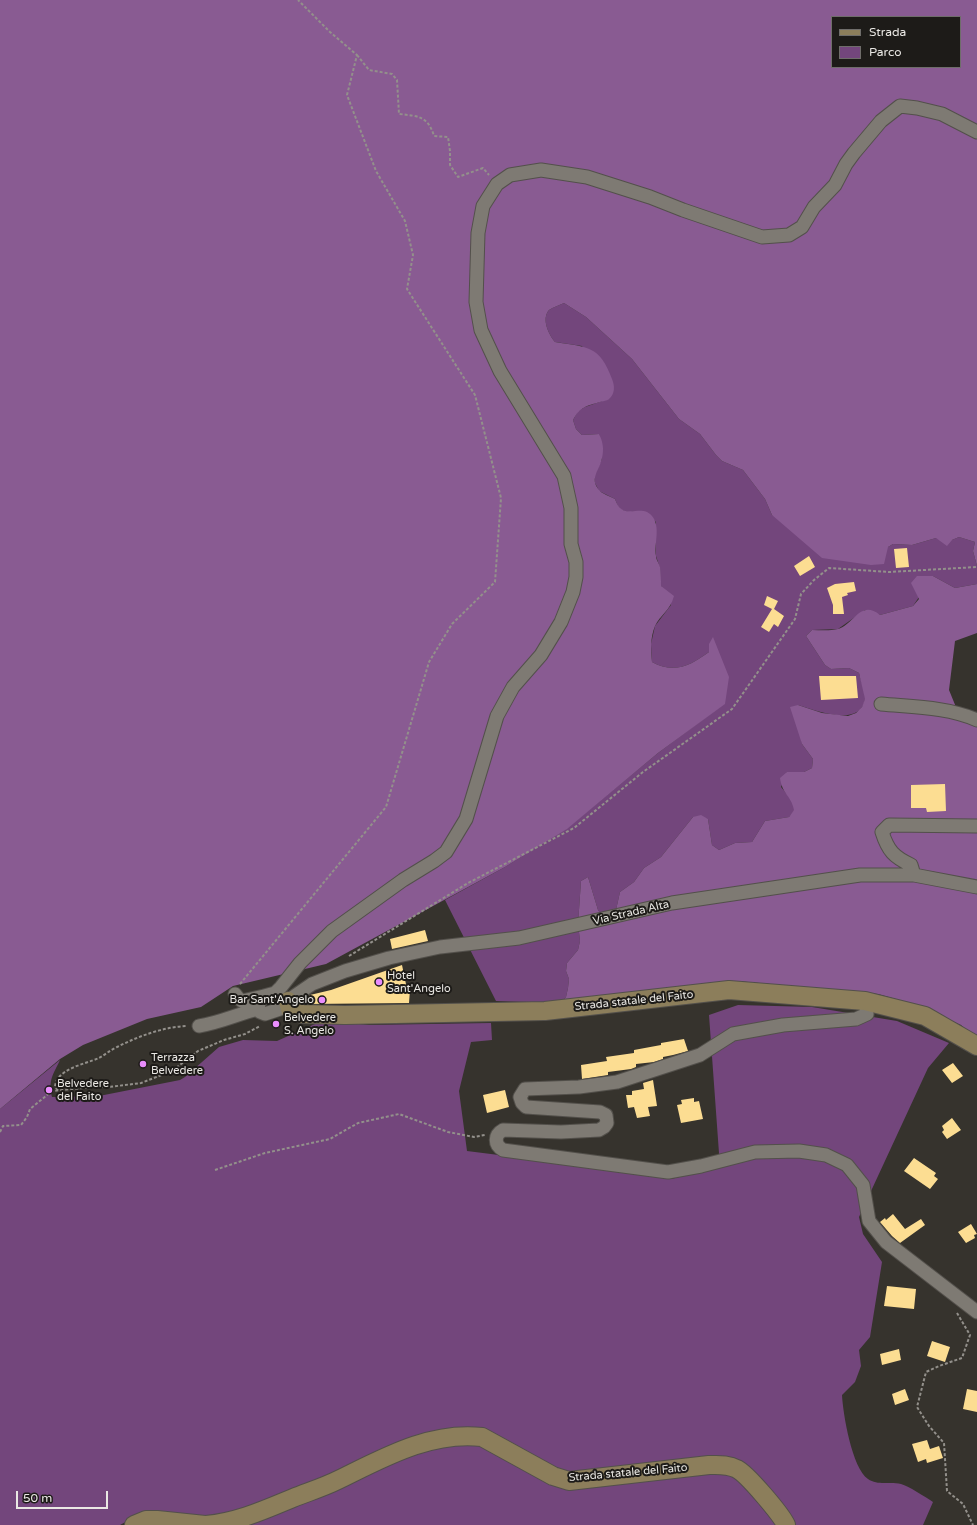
<!DOCTYPE html>
<style>
body{margin:0}
#map{position:relative;width:977px;height:1525px;overflow:hidden;background:#36332d;font-family:"Varela Round",sans-serif}
canvas{display:block}
.legend{position:absolute;left:831px;top:16px;width:130px;height:52px;box-sizing:border-box;background:#1d1b18;border:1px solid #6f6d6a;margin:0;padding:5px 7px;list-style:none;font-size:12px;color:#eae8e4}
.legend li{display:flex;align-items:center;gap:8px;height:20px}
.legend b{width:20px;border:1px solid #6f6d6a}
.scale{position:absolute;left:16px;top:1491px;width:92px;height:18px;box-sizing:border-box;border:2px solid #eae8e4;border-top:0;padding-left:5px;font-size:12px;line-height:14px;white-space:nowrap;color:#eae8e4;-webkit-text-stroke:3px #1d1b18;paint-order:stroke}
</style>
<div id="map">
<canvas width="977" height="1525"></canvas>
<ul class="legend">
<li><b style="height:5px;background:#8c7e5b"></b>Strada</li>
<li><b style="height:11px;background:#73467c"></b>Parco</li>
</ul>
<div class="scale">50 m</div>
</div>
<script>
const ctx = document.querySelector('canvas').getContext('2d');
ctx.lineJoin = 'round';
function fillPath(path, color) {
  ctx.fillStyle = color;
  ctx.fill(path, 'evenodd');
}
function strokePath(path, color, width, dash) {
  ctx.strokeStyle = color;
  ctx.lineWidth = width;
  ctx.lineCap = dash ? 'butt' : 'round';
  ctx.setLineDash(dash || []);
  ctx.stroke(path);
}
function write(font, color, halo, rows, align = 'center') {
  ctx.font = font + ' "Varela Round",sans-serif';
  ctx.lineWidth = 4;
  ctx.setLineDash([]);
  ctx.textBaseline = 'middle';
  ctx.strokeStyle = halo;
  ctx.fillStyle = color;
  for (const [text, x, y, turn = 0] of rows) {
    ctx.save();
    ctx.translate(x, y);
    ctx.rotate((+turn || 0) * Math.PI / 180);
    ctx.textAlign = isNaN(turn) ? turn : align;
    if (halo) ctx.strokeText(text, 0, 0);
    ctx.fillText(text, 0, 0);
    ctx.restore();
  }
}
fillPath(new Path2D(`
 M 564,303 L 586,317 L 632,359 L 679,419 L 700,434 L 716,455 L 722,461 L 743,470 L 765,499 L 772,515 L 888,547 L 893,544 L 912,545 L 936,538 L 952,540 L 959,537 L 975,542 L 973,551 L 977,566 L 977,584 L 955,588 L 933,576 L 913,606 L 880,615 L 865,610 L 838,629 L 812,630 L 806,636 L 825,665 L 831,669 L 849,668 L 859,673 C 861,681 866,693 865,700 C 859,728 814,710 798,705 L 802,744 L 813,759 L 812,768 L 804,772 L 787,772 L 781,787 L 793,801 L 795,810 L 789,817 L 765,821 L 752,842 L 735,843 L 719,850 L 712,845 L 708,819 L 693,817 L 661,857 L 644,868 L 634,882 L 620,892 L 616,910 L 603,917 L 598,910 L 588,877 L 581,881 L 578,924 L 580,941 L 578,950 L 567,963 L 566,971 L 569,979 L 568,988 L 566,997 L 561,1003 L 496,1001 L 445,900 L 505,867 L 566,829 L 658,753 L 725,703 L 709,644 L 709,652 C 690,666 674,674 652,662 L 651,644 L 655,626 L 671,605 L 661,586 L 660,568 L 656,556 L 656,522 L 643,511 C 628,512 620,515 615,499 L 599,491 L 595,483 L 595,474 L 602,459 L 599,434 L 582,435 L 576,429 L 573,420 L 578,411 L 585,407 L 608,399 L 582,346 L 555,342 C 549,335 541,319 549,310 C 553,307 560,305 564,303 Z
 M 738,1005 L 812,1007 L 897,1021 L 949,1043 L 928,1068 L 859,1217 L 863,1234 L 882,1262 L 870,1337 L 859,1350 L 861,1366 L 855,1382 L 842,1395 C 843,1414 852,1468 868,1479 C 878,1486 890,1481 901,1484 C 909,1486 925,1497 933,1502 L 923,1525 L 793,1525 L 741,1463 L 569,1474 L 484,1431 L 334,1475 L 222,1517 L 129,1520 L 120,1525 L 0,1525 L 0,1109 L 60,1060 C 53,1075 48,1080 52,1097 L 99,1096 L 180,1080 L 185,1077 L 219,1047 L 243,1040 L 277,1041 L 324,1020 L 369,1025 L 491,1023 L 492,1040 L 471,1042 L 459,1091 L 467,1151 L 618,1170 L 671,1179 L 720,1167 L 709,1015 Z
 M 459,1444 L 479,1445 L 549,1483 L 724,1473 L 733,1476 L 750,1493 L 776,1525 L 249,1525 L 340,1488 L 383,1467 L 407,1457 L 447,1446 Z`), '#73467c');
fillPath(new Path2D(`
 M 0,0 L 977,0 L 977,566 L 973,551 L 975,542 L 959,537 L 952,540 L 947,546 L 936,538 L 912,545 L 893,544 L 888,547 L 884,564 L 871,565 L 822,558 L 772,515 L 765,499 L 743,470 L 722,461 L 716,455 L 700,434 L 679,419 L 632,359 L 586,317 L 564,303 C 560,305 553,307 549,310 C 541,319 549,335 555,342 C 588,347 600,346 612,379 C 615,386 615,394 609,399 C 607,401 602,401 600,402 C 586,406 580,407 573,420 L 576,429 L 582,435 L 599,434 C 603,442 604,449 602,458 C 600,470 589,478 599,490 C 602,494 610,496 615,499 C 623,523 641,502 652,516 C 661,527 654,543 656,556 C 656,560 659,563 660,567 C 661,573 661,580 661,586 L 674,596 C 670,611 660,615 655,626 C 650,638 651,650 652,662 C 674,674 690,666 709,652 L 709,644 L 713,637 L 729,677 L 725,704 L 658,753 L 567,829 L 505,867 L 326,964 L 233,986 L 201,1007 L 147,1019 L 83,1045 L 60,1059 L 0,1109 ZM 832,17 L 960,17 L 960,67 L 832,67 Z
 M 917,576 L 933,576 L 955,588 L 977,584 L 977,633 L 955,641 L 949,690 L 960,717 L 977,726 L 977,1036 L 973,1036 L 961,1025 L 917,1005 L 878,994 L 737,981 L 561,1003 L 566,997 L 568,988 L 569,979 L 566,971 L 567,963 L 578,950 L 580,941 L 578,924 L 581,881 L 588,877 L 598,910 L 603,917 L 616,910 L 620,892 L 634,882 L 644,868 L 661,857 L 693,817 L 701,815 L 708,819 L 712,845 L 719,850 L 735,843 L 752,842 L 765,821 L 789,817 L 794,810 C 791,795 782,794 780,778 L 787,772 L 804,772 L 812,768 L 813,759 L 802,744 L 790,707 L 798,705 L 822,713 L 848,716 L 856,713 L 862,707 L 865,699 L 859,673 L 849,668 L 831,669 L 825,665 L 806,636 L 812,630 C 820,630 830,631 838,629 C 854,625 860,599 880,615 L 913,606 L 919,599 L 911,583 Z`), '#895b92');
fillPath(new Path2D(`
 M 907,548 L 909,567 L 896,568 L 894,549 Z
 M 809,556 L 815,567 L 800,576 L 794,566 Z
 M 854,582 L 856,591 L 847,593 L 848,595 L 842,597 L 844,614 L 833,614 L 833,605 L 827,588 L 835,584 Z
 M 767,596 L 778,601 L 774,609 L 784,616 L 778,627 L 774,624 L 769,632 L 761,627 L 772,609 L 764,605 Z
 M 819,676 L 856,676 L 858,698 L 821,700 Z
 M 945,784 L 946,811 L 927,812 L 926,808 L 911,808 L 911,785 Z
 M 425,930 L 428,941 L 392,949 L 390,939 Z
 M 402,965 L 407,989 L 410,990 L 409,1003 L 308,1004 L 307,997 L 310,995 L 331,990 Z
 M 684,1039 L 688,1051 L 673,1055 L 663,1057 L 663,1059 L 654,1062 L 636,1064 L 636,1067 L 631,1069 L 608,1072 L 608,1075 L 582,1079 L 581,1065 L 607,1061 L 606,1057 L 634,1053 L 634,1050 L 661,1045 L 661,1043 Z
 M 953,1063 L 963,1076 L 952,1083 L 942,1070 Z
 M 653,1080 L 657,1106 L 648,1107 L 650,1116 L 637,1118 L 634,1107 L 628,1108 L 626,1095 L 632,1095 L 632,1091 L 644,1089 L 643,1083 Z
 M 505,1090 L 509,1107 L 487,1113 L 483,1095 Z
 M 694,1098 L 694,1102 L 699,1101 L 703,1119 L 681,1123 L 677,1105 L 682,1104 L 681,1100 Z
 M 952,1118 L 961,1130 L 947,1139 L 942,1132 L 944,1130 L 942,1126 Z
 M 914,1158 L 936,1173 L 934,1176 L 938,1179 L 930,1189 L 904,1171 Z
 M 893,1214 L 905,1229 L 921,1219 L 925,1225 L 900,1243 L 892,1236 L 880,1222 L 885,1218 L 886,1220 Z
 M 971,1224 L 977,1234 L 974,1235 L 975,1238 L 966,1243 L 958,1232 Z
 M 887,1286 L 916,1289 L 914,1309 L 884,1306 Z
 M 932,1341 L 950,1347 L 945,1362 L 927,1356 Z
 M 899,1349 L 901,1360 L 882,1365 L 880,1354 Z
 M 905,1389 L 909,1400 L 895,1405 L 892,1394 Z
 M 967,1389 L 977,1391 L 977,1412 L 963,1409 Z
 M 927,1440 L 930,1449 L 939,1446 L 943,1458 L 927,1463 L 926,1459 L 918,1462 L 912,1444 Z`), '#fcdd92');
const street = new Path2D(`
 M 977,132 L 942,114 L 917,108 L 900,106 L 881,121 L 854,153 L 846,164 L 835,185 L 814,207 L 802,227 L 789,235 L 762,237 L 683,210 L 650,197 L 587,177 L 541,170 L 510,175 L 497,184 L 483,206 L 478,233 L 476,302 L 481,330 L 500,371 L 564,476 L 571,508 L 571,544 L 576,562 L 576,577 L 573,592 L 561,622 L 541,655 L 513,687 L 497,716 L 466,819 L 446,852 L 434,861 L 403,880 L 332,931 L 300,963 L 281,987 L 275,993 L 264,996 L 259,1003 L 258,1009 L 260,1012 L 265,1014 L 280,1009 L 293,997 L 312,984 L 345,971 L 389,958 L 440,947 L 519,938 L 672,903 L 860,875 L 914,875 L 977,887
 M 881,704 C 912,707 948,707 977,720
 M 914,875 L 911,865 C 894,857 888,851 882,832 L 889,825 L 977,826
 M 235,994 L 238,998 L 242,1001 L 264,996
 M 865,1001 L 867,1014 L 856,1019 L 783,1025 L 733,1034 L 700,1055 L 617,1082 L 579,1087 L 525,1089 L 520,1097 L 522,1103 L 526,1107 L 600,1112 L 606,1115 L 607,1123 L 604,1127 L 599,1130 L 561,1132 L 503,1130 C 494,1135 494,1145 503,1150 L 668,1172 L 701,1166 L 755,1152 L 799,1151 L 826,1155 L 847,1165 L 863,1185 L 869,1221 L 886,1242 L 977,1312
 M 199,1026 C 219,1023 238,1014 258,1009`);
const secondary = new Path2D(`
 M 288,1001 L 290,1009 L 302,1014 L 345,1015 L 545,1011 L 729,990 L 865,1001 L 925,1016 L 977,1046
 M 134,1525 L 146,1520 L 157,1520 L 205,1525
 M 206,1525 C 238,1522 264,1510 293,1498 C 308,1492 324,1487 338,1480 C 383,1458 430,1431 482,1437 L 553,1476 L 569,1481 L 709,1465 C 718,1465 728,1464 737,1469 C 747,1474 781,1514 786,1525`);
strokePath(street, '#53504b', 15);
strokePath(secondary, '#53504b', 20);
strokePath(new Path2D(`
 M 357,55 L 369,70 L 392,74 L 397,80 L 399,114 C 418,116 428,116 434,136 L 448,137 L 450,151 L 450,165 L 458,177 L 483,168 L 489,175
 M 349,956 L 468,883 L 574,828 L 643,772 L 732,709 L 795,619 L 801,594 L 814,580 L 829,568 L 889,572 L 977,567
 M 240,984 L 386,807 L 429,662 L 452,624 L 495,582 L 501,498 L 475,395 L 407,289 L 413,255 L 405,221 L 376,171 L 347,95 L 357,55 L 330,32 L 298,0
 M 58,1090 L 55,1087 C 56,1069 85,1064 99,1058 C 105,1055 110,1050 117,1047 C 139,1036 163,1027 187,1026
 M 0,1132 L 3,1126 L 21,1125 L 27,1117 L 30,1109 L 52,1091 L 92,1087 L 109,1087 L 141,1083 L 172,1071 L 198,1051 L 224,1040 L 245,1034 L 260,1026
 M 215,1170 L 265,1153 L 330,1139 L 358,1123 L 399,1114 L 448,1132 L 474,1137 L 485,1135
 M 957,1313 L 970,1335 L 962,1358 L 939,1366 L 926,1372 L 917,1407 L 929,1426 L 944,1443 L 947,1491 L 963,1504 L 973,1525`), '#93908b', 2, [3, 2]);
strokePath(street, '#7e7a73', 13);
strokePath(secondary, '#8c7e5b', 18);
for (const [x, y, r, color] of [
 [379,982,4,"#ea8dfd"],
 [322,1000,4,"#ea8dfd"],
 [276,1024,4,"#ea8dfd"],
 [143,1064,4,"#ea8dfd"],
 [49,1090,4,"#ea8dfd"]
]) {
  const dot = new Path2D();
  dot.arc(x, y, r, 0, 2 * Math.PI);
  ctx.fillStyle = color;
  ctx.fill(dot);
  strokePath(dot, '#1d1b18', 1.5);
}
write('11px', '#eae8e4', '#1d1b18', [
 ["Via Strada Alta",631,913,-13],
 ["Strada statale del Faito",634,1001,-6],
 ["Strada statale del Faito",628,1473,-5]
]);
write('11px', '#eae8e4', '#1d1b18', [
 ["Hotel",387,976],
 ["Sant'Angelo",387,989],
 ["Bar Sant'Angelo",314,1000,"right"],
 ["Belvedere",284,1018],
 ["S. Angelo",284,1031],
 ["Terrazza",151,1058],
 ["Belvedere",151,1071],
 ["Belvedere",57,1084],
 ["del Faito",57,1097]
], 'left');
</script>
